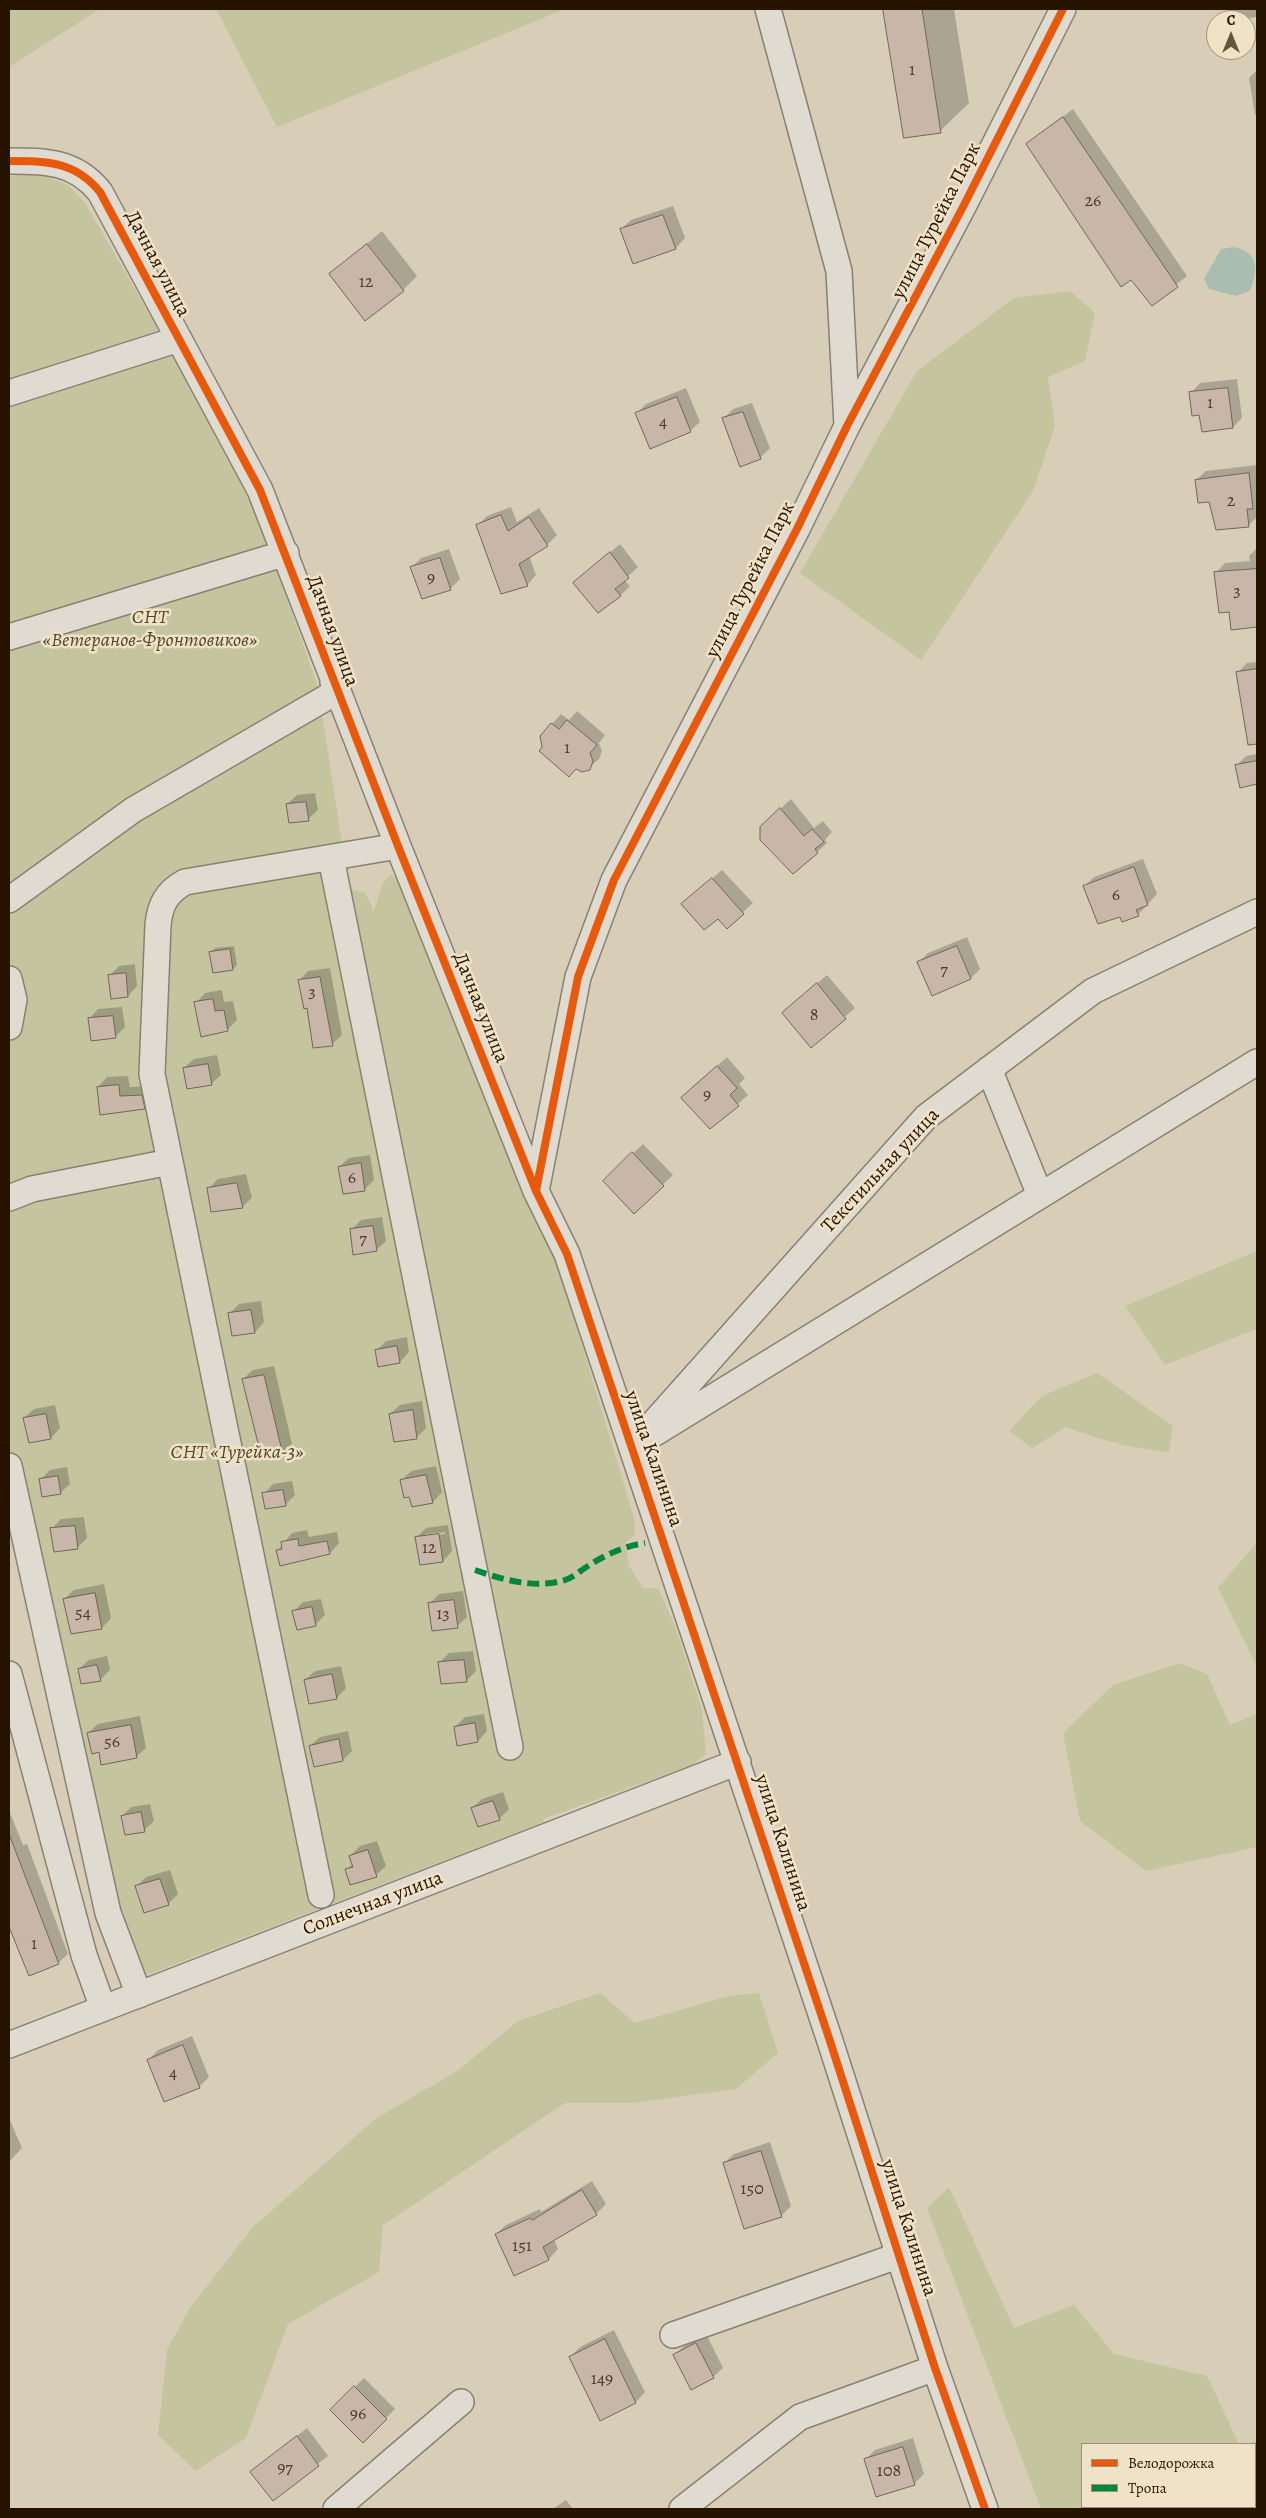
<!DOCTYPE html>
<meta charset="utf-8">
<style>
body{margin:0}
#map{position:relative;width:1266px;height:2518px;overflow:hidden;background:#d8ceb7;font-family:Alegreya,serif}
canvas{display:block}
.frame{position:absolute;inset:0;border:10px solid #261300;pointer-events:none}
.legend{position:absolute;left:1081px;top:2443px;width:175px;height:65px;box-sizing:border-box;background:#efe2c7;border:1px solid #9f8f77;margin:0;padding:6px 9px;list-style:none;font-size:15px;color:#261300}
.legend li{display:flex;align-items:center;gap:10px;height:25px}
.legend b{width:25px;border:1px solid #9f8f77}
.north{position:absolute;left:1206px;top:10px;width:50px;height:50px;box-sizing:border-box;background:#efe2c7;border:1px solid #9f8f77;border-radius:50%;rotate:0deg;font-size:14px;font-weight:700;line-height:20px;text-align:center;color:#261300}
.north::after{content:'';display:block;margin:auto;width:18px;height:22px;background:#645440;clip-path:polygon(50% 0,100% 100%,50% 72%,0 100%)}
</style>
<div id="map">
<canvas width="1266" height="2518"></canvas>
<div class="frame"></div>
<ul class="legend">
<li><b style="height:6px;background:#e8590c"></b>Велодорожка</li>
<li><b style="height:6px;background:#00873e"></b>Тропа</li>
</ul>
<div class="north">С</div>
</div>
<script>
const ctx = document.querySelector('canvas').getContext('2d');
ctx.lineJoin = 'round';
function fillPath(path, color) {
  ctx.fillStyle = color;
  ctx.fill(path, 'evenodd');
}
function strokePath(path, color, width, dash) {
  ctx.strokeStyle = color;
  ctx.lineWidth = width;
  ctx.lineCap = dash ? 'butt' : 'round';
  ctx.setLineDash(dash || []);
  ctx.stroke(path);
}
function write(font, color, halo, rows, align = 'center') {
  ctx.font = font + ' Alegreya,serif';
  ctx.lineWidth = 5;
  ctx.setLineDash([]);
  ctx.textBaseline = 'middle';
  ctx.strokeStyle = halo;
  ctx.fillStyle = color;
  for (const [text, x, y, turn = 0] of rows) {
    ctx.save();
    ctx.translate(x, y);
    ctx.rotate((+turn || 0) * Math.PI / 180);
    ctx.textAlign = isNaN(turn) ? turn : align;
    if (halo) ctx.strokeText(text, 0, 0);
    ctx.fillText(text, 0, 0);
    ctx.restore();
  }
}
fillPath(new Path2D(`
 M 9,9 L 100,9 L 9,67 Z
 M 216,9 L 565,9 L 277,127 Z
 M 40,174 L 68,185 L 85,203 L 227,448 L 268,545 L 318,687 L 349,889 L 365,893 L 374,911 L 383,882 L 391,874 L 420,903 L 538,1198 L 635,1521 L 635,1534 L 625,1543 L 629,1566 L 643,1588 L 658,1588 L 675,1626 L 702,1709 L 706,1754 L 692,1765 L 543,1819 L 544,1822 L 134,1980 L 9,1466 L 9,176 Z
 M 1070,291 L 1095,313 L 1085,361 L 1048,377 L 1055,426 L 1033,491 L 921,660 L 800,573 L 917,371 L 1014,298 Z
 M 1257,1251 L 1257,1329 L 1165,1365 L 1125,1306 Z
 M 1097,1373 L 1173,1426 L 1169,1452 C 1133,1449 1100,1440 1066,1427 L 1032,1448 L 1009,1431 L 1042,1396 Z
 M 1257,1542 L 1257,1667 L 1218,1588 Z
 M 1180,1663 L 1207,1674 L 1230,1725 L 1257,1714 L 1257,1847 L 1146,1871 L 1080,1821 L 1063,1733 L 1113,1685 Z
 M 600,1993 L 635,2023 L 728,1996 L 759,1993 L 778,2053 L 736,2089 L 633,2103 L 565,2103 L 383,2225 L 379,2272 L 288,2324 L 246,2438 L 196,2471 L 158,2435 L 167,2350 L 189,2309 L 252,2228 L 374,2120 L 460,2069 L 518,2021 Z
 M 949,2187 L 1014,2328 L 1074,2305 L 1114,2354 L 1207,2376 L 1239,2444 L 1082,2444 L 1082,2507 L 1255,2507 L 1255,2444 L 1249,2444 L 1257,2440 L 1257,2509 L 1041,2509 L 927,2208 Z`), '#c4c59e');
fillPath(new Path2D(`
 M 1233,247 C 1259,252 1258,269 1250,291 L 1236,296 L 1209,289 L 1204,279 L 1221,249 Z`), '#aabeaf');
fillPath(new Path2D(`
 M 884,9 L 954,9 L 969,103 L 940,131 L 906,137 Z
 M 1233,9 L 1257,9 L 1257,17 L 1235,20 Z
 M 1257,70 L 1257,114 L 1255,115 L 1249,78 Z
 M 1073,109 L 1187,276 L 1152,304 L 1027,144 Z
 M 673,206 L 685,238 L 676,248 L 634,262 L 621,229 L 631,220 Z
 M 382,231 L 417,276 L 403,290 L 330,275 Z
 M 1237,379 L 1242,418 L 1233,427 L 1191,393 L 1200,383 Z
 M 686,388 L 700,422 L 690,431 L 636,414 L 646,404 Z
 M 752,403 L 770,448 L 760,458 L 723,419 L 733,409 Z
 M 1257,465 L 1257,517 L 1249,525 L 1210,500 L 1196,480 L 1206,471 Z
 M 511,507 L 517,522 L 539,508 L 557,535 L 547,545 L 529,556 L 536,575 L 527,585 L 477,526 L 487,516 Z
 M 620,544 L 638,567 L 624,580 L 630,586 L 620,596 L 585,574 Z
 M 1257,548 L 1257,626 L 1232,629 L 1230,611 L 1216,573 L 1225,563 L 1250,561 L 1249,556 Z
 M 449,549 L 460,579 L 450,589 L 412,567 L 421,558 Z
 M 1257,662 L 1257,716 L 1245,717 L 1237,673 L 1247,663 Z
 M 577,711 L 605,735 L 599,743 L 602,751 L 599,759 L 589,768 L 552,724 L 561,714 L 569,720 Z
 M 1257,754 L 1257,782 L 1241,786 L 1236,766 L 1246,756 Z
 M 315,793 L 318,810 L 308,819 L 287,804 L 297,795 Z
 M 791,799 L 814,828 L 823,821 L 832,832 L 825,840 L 827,843 L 817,852 L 761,827 Z
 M 1143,859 L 1157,894 L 1138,915 L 1085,886 L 1094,877 Z
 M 722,870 L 753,903 L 727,927 L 718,917 L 683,904 Z
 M 967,937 L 980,969 L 971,978 L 933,994 L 919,962 L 928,953 Z
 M 234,946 L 237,965 L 233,969 L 210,953 L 215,948 Z
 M 135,964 L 137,986 L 128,996 L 109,976 L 119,966 Z
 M 330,968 L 342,1035 L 332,1044 L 308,1007 L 299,981 L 308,971 Z
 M 827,975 L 855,1008 L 811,1046 L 793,1004 Z
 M 222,990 L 224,1002 L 233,1001 L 237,1020 L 227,1030 L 196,1003 L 205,993 Z
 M 122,1007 L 125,1027 L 115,1037 L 89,1019 L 98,1009 Z
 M 217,1055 L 221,1075 L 211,1084 L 184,1068 L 194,1059 Z
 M 727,1057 L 745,1078 L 739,1084 L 748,1095 L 710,1128 L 692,1088 Z
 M 128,1076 L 130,1087 L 151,1086 L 153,1098 L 144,1108 L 98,1087 L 107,1077 Z
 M 643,1144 L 673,1175 L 634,1212 L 614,1171 Z
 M 370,1155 L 374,1180 L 364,1190 L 339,1167 L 349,1158 Z
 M 246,1174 L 252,1198 L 242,1207 L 208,1189 L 218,1179 Z
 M 382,1217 L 386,1241 L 376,1250 L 351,1230 L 361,1220 Z
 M 261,1301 L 264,1322 L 255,1332 L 230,1313 L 239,1304 Z
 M 407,1337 L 409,1352 L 400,1362 L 379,1366 L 376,1351 L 386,1341 Z
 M 274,1366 L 292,1444 L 283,1453 L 243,1379 L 253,1370 Z
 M 422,1401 L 426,1428 L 417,1437 L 390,1414 L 400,1405 Z
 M 55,1405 L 60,1428 L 51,1438 L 24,1418 L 34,1409 Z
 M 436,1466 L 442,1492 L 433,1502 L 410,1496 L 401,1481 L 411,1471 Z
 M 67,1467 L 70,1484 L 60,1493 L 41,1479 L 50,1470 Z
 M 292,1481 L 295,1495 L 285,1505 L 264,1494 L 273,1484 Z
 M 84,1517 L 87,1538 L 78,1547 L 55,1550 L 52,1529 L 61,1519 Z
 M 448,1525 L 452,1551 L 443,1561 L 417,1537 L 426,1528 ZM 445,1532 L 445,1534 L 426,1537 L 426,1534 Z
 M 307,1530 L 309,1537 L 337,1532 L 339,1543 L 330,1553 L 278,1550 L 292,1533 Z
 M 104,1584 L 111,1618 L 102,1628 L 64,1599 L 74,1590 Z
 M 463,1591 L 467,1617 L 457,1626 L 429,1604 L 439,1594 Z
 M 321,1599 L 325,1615 L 316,1624 L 298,1628 L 293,1612 L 303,1602 Z
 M 473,1651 L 476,1671 L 467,1680 L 439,1663 L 449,1653 Z
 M 107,1656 L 110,1670 L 100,1680 L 79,1669 L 89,1660 Z
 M 341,1666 L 346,1688 L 337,1698 L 305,1680 L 315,1671 Z
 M 484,1714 L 487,1731 L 478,1741 L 455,1727 L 465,1717 Z
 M 140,1716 L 146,1748 L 136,1757 L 88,1733 L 98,1724 Z
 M 348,1731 L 352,1751 L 343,1760 L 310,1746 L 320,1737 Z
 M 503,1792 L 509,1809 L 499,1819 L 472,1808 L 482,1799 Z
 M 150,1804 L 154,1821 L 144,1830 L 122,1816 L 131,1807 Z
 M 9,1810 L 23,1845 L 27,1844 L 68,1954 L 58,1963 L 29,1975 L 9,1922 Z
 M 377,1841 L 386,1866 L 376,1875 L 346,1870 L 353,1863 L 350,1856 L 360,1846 Z
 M 170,1870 L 178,1894 L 168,1904 L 136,1887 L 146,1877 Z
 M 192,2036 L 209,2077 L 199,2087 L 148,2060 L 158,2050 Z
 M 9,2118 L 22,2148 L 9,2162 Z
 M 770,2142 L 791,2206 L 781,2216 L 724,2163 L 734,2154 Z
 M 592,2181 L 606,2204 L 596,2214 L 554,2239 L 558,2249 L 549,2259 L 514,2274 L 496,2234 L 506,2225 L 540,2209 L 541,2212 Z
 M 614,2330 L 645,2392 L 636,2402 L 601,2419 L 570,2357 L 580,2347 Z
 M 706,2334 L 723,2368 L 713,2377 L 675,2355 L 685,2345 Z
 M 364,2378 L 395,2409 L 363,2441 L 332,2410 Z
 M 307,2428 L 328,2456 L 273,2500 L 252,2472 Z
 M 913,2438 L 924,2474 L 914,2484 L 866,2459 L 875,2450 Z
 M 566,2500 L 573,2509 L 553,2509 Z`), '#0003');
const building = new Path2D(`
 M 883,9 L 922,9 L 941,133 L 904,138 Z
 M 1063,117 L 1178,287 L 1152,306 L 1131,280 L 1121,287 L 1026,144 Z
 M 663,215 L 676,249 L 633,264 L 620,229 Z
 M 367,244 L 404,291 L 365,321 L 329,274 Z
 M 1228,388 L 1233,428 L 1202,432 L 1199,415 L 1192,416 L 1189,392 Z
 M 677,397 L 691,432 L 650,449 L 635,413 Z
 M 743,412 L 761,459 L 740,467 L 722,418 Z
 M 1249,473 L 1253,509 L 1247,509 L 1249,527 L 1216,530 L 1209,502 L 1198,503 L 1195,480 Z
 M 501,515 L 508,531 L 529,517 L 548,546 L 519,564 L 528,586 L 501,594 L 476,525 Z
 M 610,552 L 629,578 L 615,589 L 621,596 L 598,613 L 573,583 Z
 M 440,558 L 451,590 L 422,599 L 410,567 Z
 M 1257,569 L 1257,627 L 1231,630 L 1229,612 L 1219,613 L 1214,572 Z
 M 1257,669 L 1257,744 L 1248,745 L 1236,672 Z
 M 567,720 L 597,745 L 590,753 L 593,761 L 590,770 L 582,772 L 576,769 L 569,777 L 539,751 L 542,747 L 540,736 L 551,723 L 559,729 Z
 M 1257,761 L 1257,784 L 1240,788 L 1235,765 Z
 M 306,802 L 309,821 L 289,823 L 286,804 Z
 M 780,808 L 804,836 L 812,829 L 824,842 L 815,849 L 818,853 L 793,874 L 760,840 L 760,827 Z
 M 1134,867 L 1148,905 L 1136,910 L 1139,916 L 1122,922 L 1120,917 L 1098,924 L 1083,886 Z
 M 712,878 L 744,914 L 727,929 L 718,919 L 704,930 L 681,904 Z
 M 957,946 L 971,979 L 932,996 L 917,962 Z
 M 230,949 L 233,970 L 213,973 L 209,952 Z
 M 126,973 L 128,997 L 111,999 L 108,975 Z
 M 320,977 L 333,1046 L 313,1048 L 307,1008 L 304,1009 L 298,980 Z
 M 817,983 L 846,1019 L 811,1048 L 782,1013 Z
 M 213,999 L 215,1011 L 224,1010 L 228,1031 L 201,1037 L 194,1002 Z
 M 113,1016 L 116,1038 L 91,1041 L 88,1018 Z
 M 208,1064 L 212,1085 L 187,1089 L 183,1068 Z
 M 717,1066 L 737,1088 L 730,1095 L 739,1106 L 710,1129 L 681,1098 Z
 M 119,1085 L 120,1096 L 142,1095 L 145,1109 L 100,1115 L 97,1087 Z
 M 632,1152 L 664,1186 L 634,1214 L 603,1181 Z
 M 361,1163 L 365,1191 L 343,1194 L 338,1167 Z
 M 237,1183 L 243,1208 L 211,1212 L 207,1188 Z
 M 373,1226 L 377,1251 L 353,1255 L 350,1229 Z
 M 251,1310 L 255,1333 L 232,1336 L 228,1313 Z
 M 397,1346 L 400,1363 L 378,1367 L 375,1350 Z
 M 264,1375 L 283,1455 L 262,1459 L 242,1379 Z
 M 413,1410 L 417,1439 L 394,1442 L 389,1414 Z
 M 46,1414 L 51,1439 L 29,1443 L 23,1418 Z
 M 426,1475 L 433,1503 L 412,1507 L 409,1497 L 404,1498 L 400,1480 Z
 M 58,1476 L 61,1494 L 42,1497 L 39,1479 Z
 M 283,1490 L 286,1506 L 265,1509 L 262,1493 Z
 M 75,1526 L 78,1549 L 54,1552 L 50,1528 Z
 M 439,1534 L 443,1562 L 420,1565 L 415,1537 Z
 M 298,1539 L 299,1546 L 327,1541 L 330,1554 L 280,1566 L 276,1550 L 282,1549 L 281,1542 Z
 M 95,1593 L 102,1629 L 71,1634 L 63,1599 Z
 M 454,1600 L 458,1628 L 432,1631 L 428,1603 Z
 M 312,1607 L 316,1626 L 297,1630 L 292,1611 Z
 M 464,1660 L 467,1682 L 441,1684 L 438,1662 Z
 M 97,1665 L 101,1681 L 81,1684 L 78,1669 Z
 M 332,1674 L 337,1699 L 309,1704 L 304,1680 Z
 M 475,1723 L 478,1742 L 457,1746 L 454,1727 Z
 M 131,1725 L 137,1758 L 101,1765 L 99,1752 L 92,1754 L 87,1733 Z
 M 339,1739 L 343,1761 L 314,1767 L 309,1746 Z
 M 493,1801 L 500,1820 L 478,1827 L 471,1808 Z
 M 141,1812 L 145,1832 L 125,1835 L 121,1816 Z
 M 9,1834 L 59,1964 L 29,1976 L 9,1927 Z
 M 368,1850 L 377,1877 L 350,1885 L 345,1869 L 353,1867 L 349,1856 Z
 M 160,1879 L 169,1905 L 144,1913 L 135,1886 Z
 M 183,2045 L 200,2088 L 164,2102 L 147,2060 Z
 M 761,2151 L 782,2217 L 744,2229 L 723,2163 Z
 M 582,2190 L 597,2215 L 543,2247 L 549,2260 L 514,2276 L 495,2234 L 530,2218 L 532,2220 Z
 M 605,2339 L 636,2403 L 600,2421 L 569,2357 Z
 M 696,2343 L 714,2378 L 691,2390 L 673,2355 Z
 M 354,2386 L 387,2419 L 363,2443 L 330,2410 Z
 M 297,2436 L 319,2466 L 273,2501 L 250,2472 Z
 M 903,2447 L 915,2485 L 876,2497 L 864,2459 Z`);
fillPath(building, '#c8b6a8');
strokePath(building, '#706759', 1);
const minor = new Path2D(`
 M 768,9 L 839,271 L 847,426
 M 9,161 C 46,161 75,161 100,192 L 260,490 L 398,846 L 536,1191 L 567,1254 L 830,2041 L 935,2368 L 985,2509
 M 9,393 L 179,339
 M 9,637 L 286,553
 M 331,858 L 510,1747
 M 9,900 L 133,810 L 336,692 L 333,682
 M 9,979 L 14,1000 L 9,1027
 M 989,1069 L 1040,1195
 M 536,1191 L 578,977 L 614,880 L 797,529 L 847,426 L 964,205 L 1063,9
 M 9,1198 L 32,1189 L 170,1162
 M 655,1433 L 1257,1062
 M 632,1447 L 926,1117 L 1093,991 L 1257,912
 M 9,1466 L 108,1913 L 139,1995
 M 9,1674 L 84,1955 L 103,2008
 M 321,1895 L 152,1074 L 158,925 C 160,904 167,892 185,882 L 398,846
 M 9,2045 L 738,1762
 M 673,2335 L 900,2255
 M 336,2509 L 461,2402
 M 682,2509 L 800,2417 L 935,2368`);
strokePath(minor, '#898071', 28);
strokePath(minor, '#e0dbd0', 25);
strokePath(new Path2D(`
 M 475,1570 C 504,1580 535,1589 565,1580 C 573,1578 581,1570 588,1566 C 605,1555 624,1546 645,1543`), '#00873e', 6, [12, 6]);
strokePath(new Path2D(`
 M 9,161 C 46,161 75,161 100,192 L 260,490 L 398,846 L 536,1191 L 567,1254 L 830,2041 L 935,2368 L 985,2509
 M 536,1191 L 578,977 L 614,880 L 797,529 L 847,426 L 964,205 L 1063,9`), '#e8590c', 8);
write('18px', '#4e3c2a', null, [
 ["1",912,71],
 ["26",1093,202],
 ["12",366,283],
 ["1",1210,404],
 ["4",663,423],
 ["2",1231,502],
 ["9",431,579],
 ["3",1237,592],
 ["1",567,749],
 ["6",1116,896],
 ["7",944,971],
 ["3",312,993],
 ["8",814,1016],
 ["9",707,1096],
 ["6",352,1179],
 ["7",363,1240],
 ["12",429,1549],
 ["54",83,1614],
 ["13",443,1615],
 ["56",112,1743],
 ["1",34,1945],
 ["4",173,2074],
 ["150",752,2190],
 ["151",522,2247],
 ["149",602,2380],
 ["96",358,2415],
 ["97",285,2469],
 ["108",889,2472]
]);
write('20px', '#261300', '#efe2c7', [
 ["улица Турейка Парк",937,221,-63],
 ["Дачная улица",157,264,62],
 ["улица Турейка Парк",751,580,-63],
 ["Дачная улица",332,631,70],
 ["Дачная улица",480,1008,68],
 ["Текстильная улица",881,1171,-47],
 ["улица Калинина",653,1459,71],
 ["улица Калинина",782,1843,72],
 ["Солнечная улица",373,1904,-21],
 ["улица Калинина",908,2228,72]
]);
write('italic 20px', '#504629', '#efe2c7', [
 ["СНТ",150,618],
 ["«Ветеранов-Фронтовиков»",150,641],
 ["СНТ «Турейка-3»",237,1453]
]);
</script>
